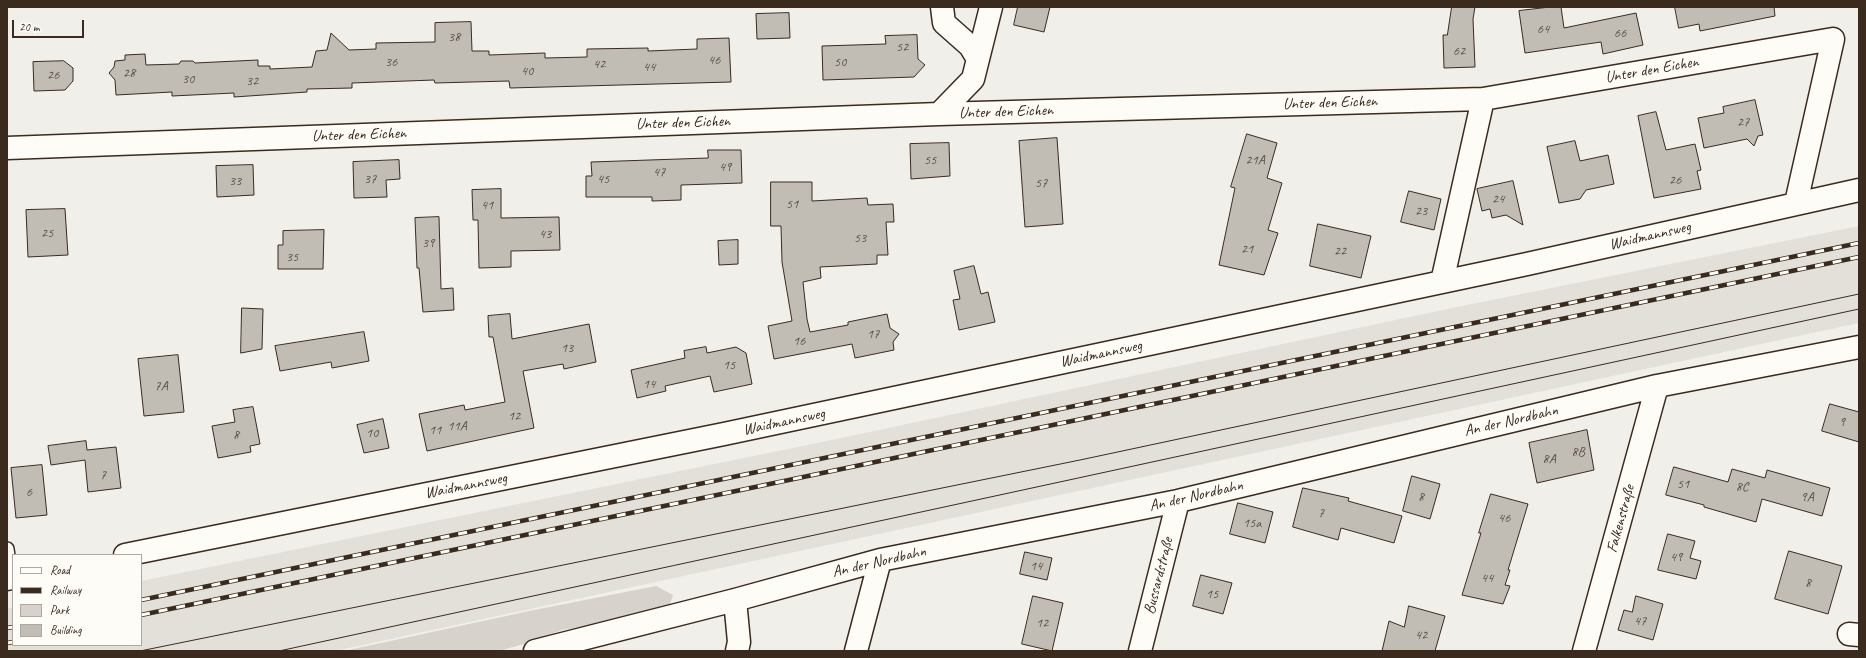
<!DOCTYPE html>
<meta charset="utf-8">
<style>
body{margin:0}
#map{position:relative;width:1866px;height:658px;overflow:hidden;background:#f1efea;font-family:Caveat,sans-serif}
canvas{display:block}
.frame{position:absolute;inset:0;border:8px solid #3b2a1e;pointer-events:none}
.legend{position:absolute;left:12px;top:554px;width:130px;height:92px;box-sizing:border-box;background:#fdfcf7;border:1px solid #afa8a0;margin:0;padding:5px 7px;list-style:none;font-size:12px;color:#3b2a1e}
.legend li{display:flex;align-items:center;gap:8px;height:20px}
.legend b{width:20px;border:1px solid #afa8a0}
.scale{position:absolute;left:12px;top:20px;width:72px;height:18px;box-sizing:border-box;border:2px solid #3b2a1e;border-top:0;padding-left:5px;font-size:12px;line-height:14px;white-space:nowrap;color:#3b2a1e;-webkit-text-stroke:3px #fdfcf7;paint-order:stroke}
</style>
<div id="map">
<canvas width="1866" height="658"></canvas>
<div class="frame"></div>
<ul class="legend">
<li><b style="height:5px;background:#fdfcf7"></b>Road</li>
<li><b style="height:5px;background:#3b2a1e"></b>Railway</li>
<li><b style="height:11px;background:#d7d2cc"></b>Park</li>
<li><b style="height:11px;background:#c1bcb4"></b>Building</li>
</ul>
<div class="scale">20 m</div>
</div>
<script>
const ctx = document.querySelector('canvas').getContext('2d');
ctx.lineJoin = 'round';
function fillPath(path, color) {
  ctx.fillStyle = color;
  ctx.fill(path, 'evenodd');
}
function strokePath(path, color, width, dash) {
  ctx.strokeStyle = color;
  ctx.lineWidth = width;
  ctx.lineCap = dash ? 'butt' : 'round';
  ctx.setLineDash(dash || []);
  ctx.stroke(path);
}
function write(font, color, halo, rows, align = 'center') {
  ctx.font = font + ' Caveat,sans-serif';
  ctx.lineWidth = 3;
  ctx.setLineDash([]);
  ctx.textBaseline = 'middle';
  ctx.strokeStyle = halo;
  ctx.fillStyle = color;
  for (const [text, x, y, turn = 0] of rows) {
    ctx.save();
    ctx.translate(x, y);
    ctx.rotate((+turn || 0) * Math.PI / 180);
    ctx.textAlign = isNaN(turn) ? turn : align;
    if (halo) ctx.strokeText(text, 0, 0);
    ctx.fillText(text, 0, 0);
    ctx.restore();
  }
}
fillPath(new Path2D(`
 M 1859,226 L 1859,323 L 335,651 L 7,651 L 7,609 L 13,607 L 13,645 L 141,645 L 141,581 L 827,441 L 1452,308 Z`), '#e3e0da');
fillPath(new Path2D(`
 M 656,586 L 673,595 L 667,612 L 562,630 L 524,644 L 499,651 L 344,651 L 534,610 Z`), '#d7d2cc');
const building = new Path2D(`
 M 1018,7 L 1050,7 L 1044,32 L 1014,25 Z
 M 1452,7 L 1475,7 L 1473,19 L 1475,67 L 1444,68 L 1443,35 L 1447,35 Z
 M 1550,7 L 1561,7 L 1564,28 L 1636,13 L 1643,45 L 1603,54 L 1601,42 L 1525,53 L 1519,11 Z
 M 1675,7 L 1774,7 L 1775,16 L 1700,31 L 1699,24 L 1679,28 Z
 M 789,13 L 790,38 L 757,39 L 756,14 Z
 M 471,22 L 472,51 L 489,51 L 489,55 L 545,53 L 545,58 L 587,57 L 587,49 L 648,48 L 648,51 L 697,49 L 697,39 L 729,38 L 731,82 L 510,88 L 509,81 L 435,83 L 434,80 L 352,83 L 352,88 L 307,89 L 307,92 L 234,97 L 234,93 L 172,96 L 172,92 L 116,95 L 115,80 L 109,73 L 114,67 L 115,61 L 125,60 L 125,55 L 145,54 L 146,65 L 179,64 L 181,61 L 193,61 L 195,63 L 258,60 L 258,66 L 270,66 L 270,69 L 312,67 L 316,51 L 327,50 L 331,33 L 349,50 L 376,49 L 376,43 L 435,42 L 435,23 Z
 M 917,35 L 918,59 L 925,65 L 914,77 L 823,80 L 822,46 L 886,44 L 885,36 Z
 M 64,61 L 73,68 L 73,81 L 65,90 L 34,91 L 33,62 Z
 M 1755,100 L 1763,135 L 1758,136 L 1754,146 L 1747,139 L 1704,148 L 1698,118 L 1724,113 L 1723,107 Z
 M 1656,112 L 1666,150 L 1695,144 L 1701,170 L 1697,171 L 1701,189 L 1654,198 L 1638,116 Z
 M 1247,134 L 1277,143 L 1267,178 L 1282,183 L 1268,230 L 1278,233 L 1264,275 L 1219,265 L 1235,188 L 1231,187 Z
 M 1057,138 L 1063,224 L 1025,227 L 1019,141 Z
 M 1575,141 L 1580,161 L 1608,155 L 1614,184 L 1586,190 L 1580,199 L 1559,203 L 1547,147 Z
 M 949,143 L 950,176 L 911,179 L 910,144 Z
 M 708,150 L 741,150 L 742,183 L 681,185 L 681,200 L 652,201 L 652,197 L 586,197 L 586,176 L 592,176 L 591,162 L 708,158 Z
 M 399,160 L 400,179 L 386,180 L 387,197 L 354,198 L 353,162 Z
 M 253,165 L 254,195 L 217,197 L 216,166 Z
 M 1513,181 L 1523,225 L 1506,215 L 1492,218 L 1490,209 L 1482,211 L 1477,189 Z
 M 771,182 L 812,182 L 812,201 L 867,198 L 868,205 L 893,204 L 894,222 L 886,222 L 888,255 L 877,255 L 877,264 L 820,267 L 821,278 L 803,282 L 807,319 L 810,332 L 848,325 L 848,322 L 887,314 L 890,328 L 899,334 L 893,342 L 894,350 L 855,358 L 852,344 L 774,359 L 768,326 L 792,321 L 782,262 L 781,226 L 771,226 Z
 M 501,189 L 501,218 L 559,217 L 560,250 L 511,251 L 511,267 L 479,268 L 478,220 L 473,220 L 472,190 Z
 M 1409,191 L 1441,199 L 1434,230 L 1401,222 Z
 M 65,209 L 68,255 L 28,257 L 26,210 Z
 M 439,217 L 441,289 L 453,288 L 454,310 L 423,312 L 419,268 L 417,268 L 415,218 Z
 M 1318,224 L 1371,236 L 1361,278 L 1310,266 Z
 M 324,230 L 323,269 L 278,269 L 278,245 L 283,245 L 283,231 Z
 M 738,240 L 738,264 L 719,265 L 718,241 Z
 M 974,266 L 981,294 L 988,292 L 995,322 L 959,330 L 953,300 L 960,299 L 954,271 Z
 M 242,308 L 263,309 L 262,349 L 241,353 Z
 M 510,314 L 512,339 L 589,324 L 596,362 L 564,369 L 563,364 L 523,371 L 534,428 L 427,451 L 419,414 L 464,405 L 465,410 L 505,402 L 493,337 L 489,337 L 488,316 Z
 M 364,332 L 369,361 L 332,368 L 331,362 L 280,371 L 275,346 Z
 M 706,347 L 707,353 L 736,347 L 746,353 L 752,384 L 714,392 L 710,376 L 665,386 L 666,391 L 637,398 L 631,370 L 685,358 L 684,351 Z
 M 178,355 L 184,412 L 144,416 L 138,359 Z
 M 1830,404 L 1859,412 L 1859,442 L 1822,431 Z
 M 253,407 L 260,444 L 250,446 L 251,452 L 218,458 L 212,426 L 235,422 L 233,410 Z
 M 383,419 L 389,448 L 364,453 L 357,425 Z
 M 1587,430 L 1594,470 L 1537,483 L 1529,443 Z
 M 86,441 L 87,450 L 116,447 L 121,488 L 88,492 L 85,460 L 51,465 L 48,446 Z
 M 42,465 L 47,515 L 16,518 L 11,468 Z
 M 1674,467 L 1728,482 L 1732,469 L 1765,478 L 1767,470 L 1830,488 L 1822,516 L 1762,499 L 1756,522 L 1704,507 L 1704,505 L 1666,495 Z
 M 1412,476 L 1440,484 L 1430,519 L 1403,511 Z
 M 1303,488 L 1349,498 L 1348,501 L 1402,516 L 1394,543 L 1341,528 L 1338,540 L 1293,527 Z
 M 1491,494 L 1528,504 L 1508,570 L 1510,570 L 1505,585 L 1510,586 L 1503,604 L 1462,595 L 1481,533 L 1479,533 Z
 M 1238,503 L 1273,512 L 1265,543 L 1230,534 Z
 M 1668,534 L 1695,541 L 1690,558 L 1701,561 L 1696,579 L 1658,570 Z
 M 1789,551 L 1842,566 L 1828,614 L 1775,599 Z
 M 1025,552 L 1052,558 L 1047,580 L 1020,574 Z
 M 1201,575 L 1232,583 L 1223,614 L 1193,606 Z
 M 1033,596 L 1063,603 L 1052,651 L 1022,644 Z
 M 1636,596 L 1663,604 L 1653,640 L 1618,630 L 1624,610 L 1632,612 Z
 M 1409,606 L 1445,616 L 1435,651 L 1382,651 L 1389,621 L 1404,627 Z`);
fillPath(building, '#c1bcb4');
strokePath(building, '#3b2a1e', 1);
const lane = new Path2D(`
 M 7,549 L 11,578`);
const street = new Path2D(`
 M 942,7 L 944,23 L 970,46 L 978,59
 M 939,114 L 973,79 L 991,7
 M 7,148 L 939,114 L 1483,99 L 1833,39 L 1796,203
 M 1442,282 L 1483,99
 M 125,555 L 724,434 L 1527,264 L 1859,190
 M 7,579 L 13,578
 M 735,600 L 739,642 L 737,651
 M 1849,634 L 1859,635
 M 535,651 L 735,600 L 880,560 L 1178,501 L 1657,386 L 1859,347
 M 856,651 L 880,560
 M 1140,651 L 1178,501
 M 1584,651 L 1657,386`);
strokePath(lane, '#3b2a1e', 16);
strokePath(street, '#3b2a1e', 25);
strokePath(lane, '#fdfcf7', 13);
strokePath(street, '#fdfcf7', 22);
strokePath(new Path2D(`
 M 140,651 L 1080,460 L 1859,294
 M 279,651 L 1859,309`), '#3b2a1e', 1);
const rail = new Path2D(`
 M 141,600 L 1859,243
 M 141,615 L 1859,257
 M 7,628 L 13,627
 M 7,643 L 13,642`);
strokePath(rail, '#3b2a1e', 4.5);
strokePath(rail, '#fdfcf7', 3, [9]);
write('14px', '#5c4e44', null, [
 ["64",1543,29],
 ["66",1620,33],
 ["38",454,37],
 ["52",902,47],
 ["62",1459,51],
 ["46",714,60],
 ["36",391,62],
 ["50",840,62],
 ["42",599,64],
 ["44",649,67],
 ["40",527,71],
 ["28",129,73],
 ["26",53,75],
 ["30",188,79],
 ["32",252,81],
 ["27",1743,122],
 ["55",930,160],
 ["21A",1255,160],
 ["49",725,167],
 ["47",659,172],
 ["37",370,179],
 ["45",603,179],
 ["26",1675,180],
 ["33",235,181],
 ["57",1041,183],
 ["24",1498,199],
 ["51",792,204],
 ["41",487,205],
 ["23",1421,211],
 ["25",47,233],
 ["43",545,234],
 ["53",860,238],
 ["39",428,243],
 ["21",1247,249],
 ["22",1340,251],
 ["35",292,257],
 ["17",873,334],
 ["16",799,341],
 ["13",567,348],
 ["15",729,365],
 ["14",649,384],
 ["7A",161,386],
 ["12",514,416],
 ["9",1842,422],
 ["11A",457,426],
 ["11",435,430],
 ["10",372,433],
 ["8",236,435],
 ["8B",1578,452],
 ["8A",1549,459],
 ["7",103,475],
 ["51",1683,484],
 ["8C",1742,487],
 ["6",29,492],
 ["8",1421,497],
 ["9A",1807,497],
 ["7",1321,513],
 ["46",1504,518],
 ["15a",1252,523],
 ["49",1676,557],
 ["14",1036,566],
 ["44",1487,578],
 ["8",1808,583],
 ["15",1212,594],
 ["47",1640,621],
 ["12",1042,623],
 ["42",1421,635]
]);
write('16px', '#3b2a1e', '#fdfcf7', [
 ["Unter den Eichen",1652,70,-10],
 ["Unter den Eichen",1330,103,-2],
 ["Unter den Eichen",1006,112,-2],
 ["Unter den Eichen",683,123,-2],
 ["Unter den Eichen",359,135,-2],
 ["Waidmannsweg",1650,236,-13],
 ["Waidmannsweg",1101,354,-12],
 ["An der Nordbahn",1511,421,-13],
 ["Waidmannsweg",784,422,-12],
 ["Waidmannsweg",466,486,-11],
 ["An der Nordbahn",1196,496,-13],
 ["Falkenstraße",1621,519,-75],
 ["An der Nordbahn",879,562,-13],
 ["Bussardstraße",1159,576,-76]
]);
</script>
